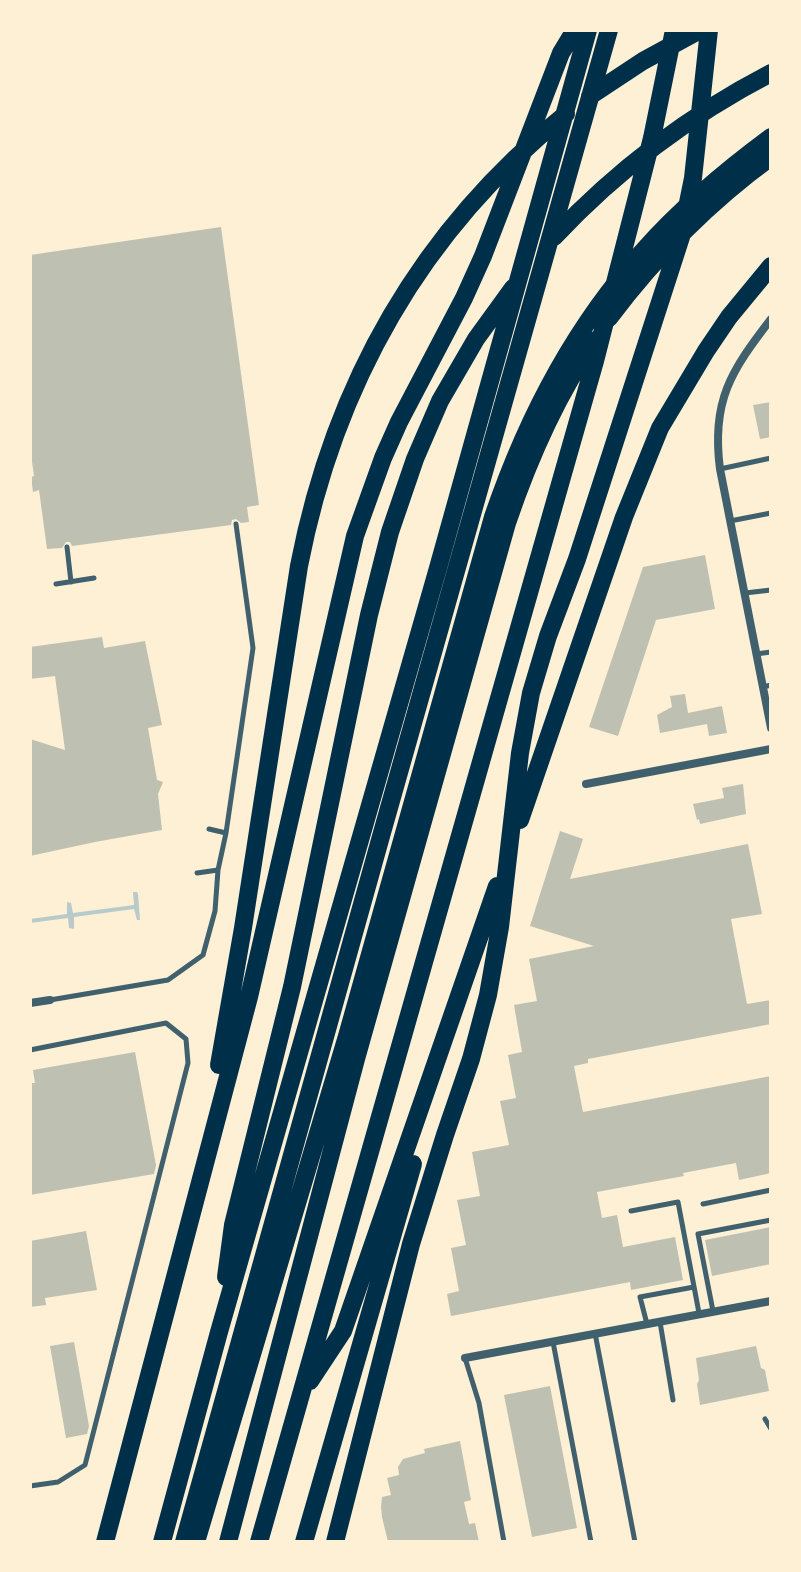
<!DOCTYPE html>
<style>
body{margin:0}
#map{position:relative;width:801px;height:1572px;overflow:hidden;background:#fdf0d5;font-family:Barlow,sans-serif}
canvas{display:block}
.frame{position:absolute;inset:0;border:32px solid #fdf0d5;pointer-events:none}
</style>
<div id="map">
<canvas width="801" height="1572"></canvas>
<div class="frame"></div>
</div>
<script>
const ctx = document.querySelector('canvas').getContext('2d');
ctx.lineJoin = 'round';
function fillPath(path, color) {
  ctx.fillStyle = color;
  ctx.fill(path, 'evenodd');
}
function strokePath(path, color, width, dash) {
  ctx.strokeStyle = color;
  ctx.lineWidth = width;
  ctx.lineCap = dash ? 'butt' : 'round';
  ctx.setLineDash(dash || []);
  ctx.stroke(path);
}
fillPath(new Path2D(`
 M 133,892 L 137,892 L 138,894 L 140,920 L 137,920 L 134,909 L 74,917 L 74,929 L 69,928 L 68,918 L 30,923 L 30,919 L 67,914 L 67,902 L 71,903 L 73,913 L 134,905 Z`), '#b9caca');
fillPath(new Path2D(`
 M 221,227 L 259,505 L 247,507 L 249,522 L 241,523 L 236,519 L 232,520 L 231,525 L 72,546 L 70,542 L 66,542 L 62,548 L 47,549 L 39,490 L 33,492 L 31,477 L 34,476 L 30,447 L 30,255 Z
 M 771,402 L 771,437 L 760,439 L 753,405 Z
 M 705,555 L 715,609 L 656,620 L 618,736 L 589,727 L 643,567 Z
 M 102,637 L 104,648 L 145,641 L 162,725 L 148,728 L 157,780 L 163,782 L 158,794 L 162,830 L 95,842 L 30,856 L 30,739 L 65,750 L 55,676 L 30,679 L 30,647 Z
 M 685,694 L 688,713 L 722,706 L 727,733 L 709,736 L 707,724 L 660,733 L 657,715 L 672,707 L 670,696 Z
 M 743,784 L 746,814 L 700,824 L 699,819 L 697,820 L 693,804 L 724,798 L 722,788 Z
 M 560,831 L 583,839 L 570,879 L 748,844 L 762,914 L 731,919 L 747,1004 L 771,1000 L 771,1024 L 588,1059 L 588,1063 L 574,1066 L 583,1112 L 771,1076 L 771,1173 L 739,1180 L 736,1163 L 683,1173 L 684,1176 L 597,1192 L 602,1218 L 617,1215 L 623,1247 L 675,1237 L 683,1280 L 631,1290 L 630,1282 L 451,1316 L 447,1294 L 459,1291 L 451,1248 L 466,1245 L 457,1200 L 480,1196 L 472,1152 L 509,1145 L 500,1101 L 516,1098 L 508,1055 L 522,1052 L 514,1005 L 537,1001 L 529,959 L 594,946 L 530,926 Z
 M 135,1052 L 156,1165 L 154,1174 L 30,1195 L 30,1083 L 35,1083 L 33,1070 Z
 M 771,1227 L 771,1264 L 712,1276 L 705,1240 Z
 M 86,1231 L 97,1290 L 45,1298 L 46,1305 L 30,1307 L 30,1241 Z
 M 74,1342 L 89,1426 L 87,1434 L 66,1438 L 50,1346 Z
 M 756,1346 L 761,1368 L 765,1370 L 769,1391 L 700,1405 L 697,1384 L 699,1380 L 696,1358 Z
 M 550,1386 L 577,1528 L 532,1537 L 504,1395 Z
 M 460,1441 L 471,1500 L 464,1502 L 469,1524 L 475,1523 L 479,1542 L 388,1542 L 382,1517 L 381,1507 L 382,1497 L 391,1495 L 387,1478 L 399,1475 L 398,1467 L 403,1459 L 425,1453 L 424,1449 Z`), '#bec0b2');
strokePath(new Path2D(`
 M 720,469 L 771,458
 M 730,521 L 771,513
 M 67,547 L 71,582
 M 56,584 L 94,578
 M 745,593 L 771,590
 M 756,654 L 771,652
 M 763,687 L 771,685
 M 209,829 L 226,833
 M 197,873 L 218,870
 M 50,1000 L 168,980 L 203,955 L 215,911 L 218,870 L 226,833 L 253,648 L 236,524
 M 30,1050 L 166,1023 L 186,1039 L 188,1063 L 85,1465 L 58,1482 L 30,1486
 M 703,1204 L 771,1190
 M 631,1211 L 678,1202 L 699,1313
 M 713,1311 L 698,1234 L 771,1220
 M 660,1322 L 673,1400
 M 647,1324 L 640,1297 L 694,1287
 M 595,1333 L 635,1542
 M 553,1342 L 591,1542
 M 465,1358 L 479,1403 L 504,1542
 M 765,1419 L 771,1429`), '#3f606c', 5);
strokePath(new Path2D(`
 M 771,319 C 731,371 711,401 720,469 L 771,728
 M 586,784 L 771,749
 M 30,1003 L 50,1000
 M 465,1358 L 771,1301`), '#3f606c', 8);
strokePath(new Path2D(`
 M 590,96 L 643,61 L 700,30
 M 554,237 C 617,170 690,115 771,73
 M 609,318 C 655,257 709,202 771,157
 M 520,820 L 624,517 L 660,428 L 706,351 L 729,317 L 771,266
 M 219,1065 L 243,928 L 299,566 C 334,385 421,230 566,114
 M 226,1277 L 233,1225 L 292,987 L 369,615 L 390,532 L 415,459 L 440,401 L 476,339 L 513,288
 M 310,1381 L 343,1331 L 497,886
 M 105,1542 L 249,997 L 355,536 L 383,458 L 399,422 L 464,298 L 483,256 L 561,53 L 575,30
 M 162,1542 L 219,1332 L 438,568 L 588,30
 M 184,1542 C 321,1037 469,534 609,30
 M 196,1542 L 347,1036 L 493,517 C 526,420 574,327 643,251 C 681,208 725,171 771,137
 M 228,1542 L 356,1059 L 507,523 C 529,458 556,396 595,340
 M 259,1542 L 595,361 L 652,138 L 674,30
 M 304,1542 L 413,1164
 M 335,1542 L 411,1244 L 445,1135 L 471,1059 L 488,995 L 500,927 L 520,753 L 531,693 L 548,636 L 577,559 L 681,237 L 693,178 L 709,30`), '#003049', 18);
</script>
